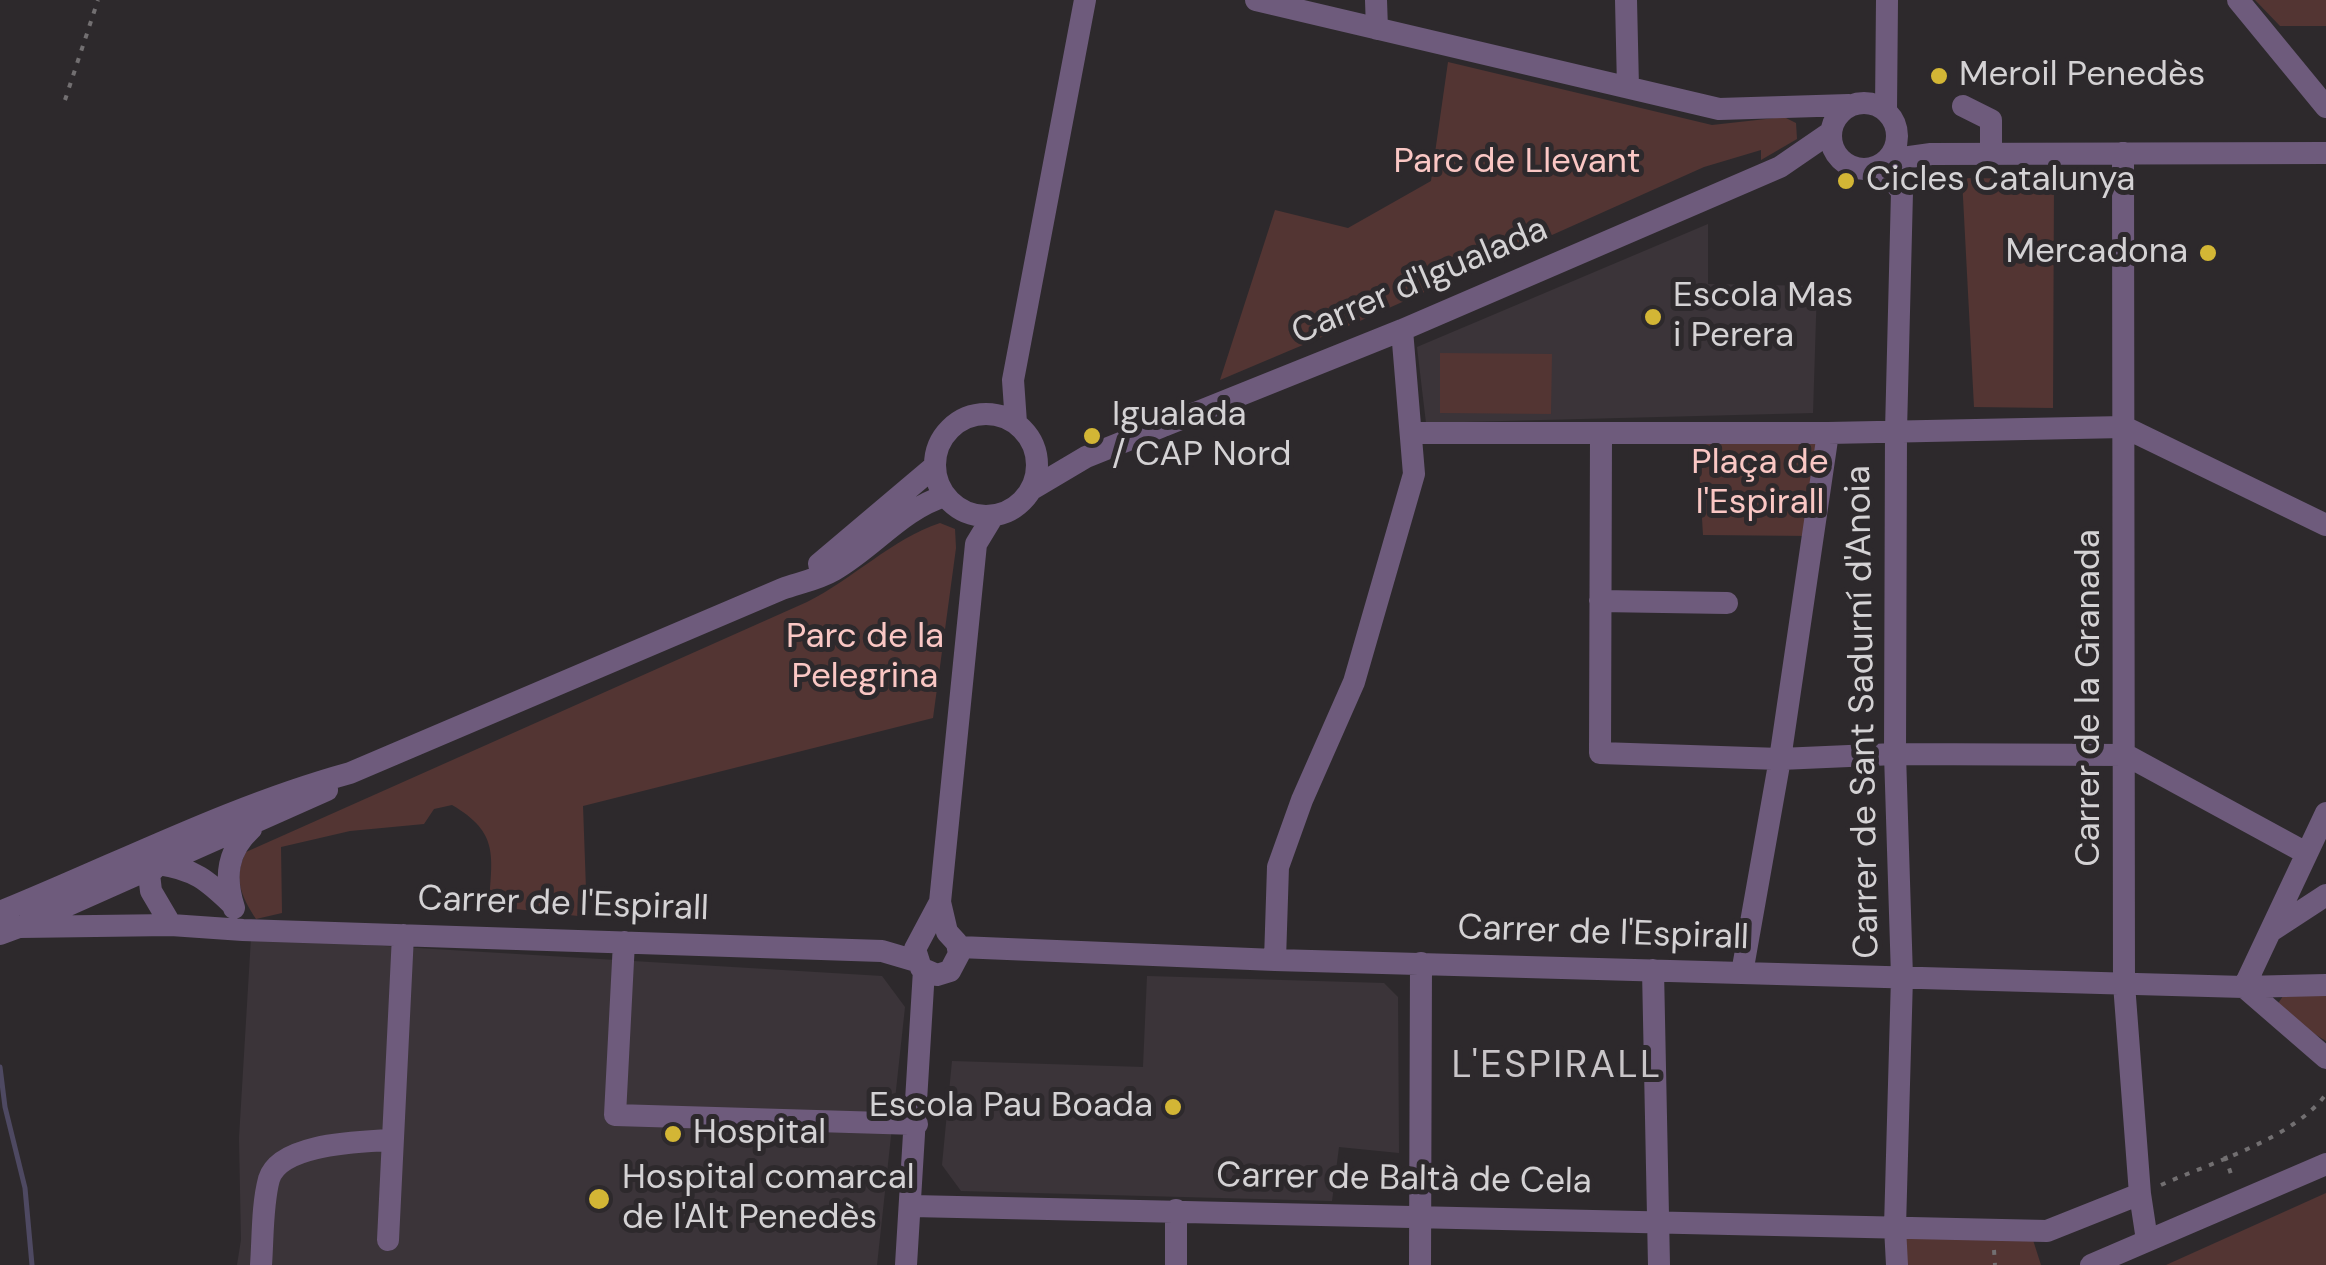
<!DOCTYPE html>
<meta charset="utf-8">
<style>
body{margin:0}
canvas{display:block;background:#2d292c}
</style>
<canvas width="2326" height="1265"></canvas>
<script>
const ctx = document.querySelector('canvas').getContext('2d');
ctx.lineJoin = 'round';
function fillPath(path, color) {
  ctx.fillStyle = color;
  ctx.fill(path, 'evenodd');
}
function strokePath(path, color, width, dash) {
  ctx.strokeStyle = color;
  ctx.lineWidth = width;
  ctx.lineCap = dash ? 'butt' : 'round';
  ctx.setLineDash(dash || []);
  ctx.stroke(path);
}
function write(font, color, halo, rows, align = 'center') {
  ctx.font = font + ' "DM Sans",sans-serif';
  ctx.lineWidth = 10;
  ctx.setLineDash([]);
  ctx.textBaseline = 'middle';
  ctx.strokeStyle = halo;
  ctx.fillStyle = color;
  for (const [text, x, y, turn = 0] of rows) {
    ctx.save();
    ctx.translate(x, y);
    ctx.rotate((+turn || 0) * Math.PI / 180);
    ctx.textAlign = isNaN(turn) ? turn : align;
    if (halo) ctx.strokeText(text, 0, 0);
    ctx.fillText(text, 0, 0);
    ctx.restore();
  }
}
fillPath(new Path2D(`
 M 1708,224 L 1708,284 L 1817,286 L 1813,413 L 1426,423 L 1417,347 Z
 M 251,938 L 882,976 L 905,1007 L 877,1265 L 237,1265 L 241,1240 L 239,1138 Z
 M 1147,976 L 1384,983 L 1398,997 L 1399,1153 L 1339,1147 L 1332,1201 L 961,1191 L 942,1165 L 952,1061 L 1143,1067 Z`), '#3b3439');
fillPath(new Path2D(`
 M 2255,0 L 2326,0 L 2326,26 L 2280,26 Z
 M 1448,62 L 1712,125 L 1784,117 L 1796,123 L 1797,139 L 1761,160 L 1761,150 L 1704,167 L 1362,320 L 1220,380 L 1275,210 L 1348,228 L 1431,181 Z
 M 1962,178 L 2054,179 L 2053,408 L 1974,407 Z
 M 1440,353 L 1552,354 L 1551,414 L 1440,413 Z
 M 1828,433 L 1813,536 L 1703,535 L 1697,434 Z
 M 940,523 L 955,529 L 956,548 L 933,718 L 583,806 L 587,917 L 489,906 C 492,856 500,833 452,805 L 434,809 L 424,824 L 350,831 L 281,847 L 282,913 L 256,919 C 241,896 233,878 246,852 L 807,602 C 853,579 892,539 940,523 Z
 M 2326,994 L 2326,1041 L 2282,1014 L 2277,1005 L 2283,996 Z
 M 2326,1193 L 2326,1265 L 2166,1265 Z
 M 1901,1235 L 2033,1240 L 2041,1265 L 1904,1265 Z`), '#533533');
strokePath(new Path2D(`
 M 0,1067 L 5,1107 L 25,1188 L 32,1265`), '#4e4962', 5);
strokePath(new Path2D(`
 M 65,100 L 98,0
 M 2225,1156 L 2233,1180
 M 2161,1185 C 2210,1163 2295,1138 2326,1094
 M 1994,1250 L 1995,1265`), '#726f71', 4, [5, 8]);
strokePath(new Path2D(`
 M 1256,0 L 1719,109 L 1849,105
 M 1376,0 L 1377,29
 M 1626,0 L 1628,87
 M 2238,0 L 2326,107
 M1831 136a33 33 0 1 1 66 0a33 33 0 1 1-66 0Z
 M 1963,106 L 1991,120 L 1991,154
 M 1886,110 L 1887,0
 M 2123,153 L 2124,984 L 2140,1194 L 2147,1240
 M 1888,160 L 1931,154 L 2326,153
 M 1881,165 L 1902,192 L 1896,431 L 1895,754 L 1902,977 L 1895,1227 L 1897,1265
 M935 465a51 51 0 1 1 102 0a51 51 0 1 1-102 0Z
 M 1016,423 L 1013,380 L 1085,0
 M 1411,433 L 1828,433 L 2124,427 L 2326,525
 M 1601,435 L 1600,753 L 1780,759 L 1895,754 L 2126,755 L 2306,853
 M 1032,489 L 1086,457 L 1402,330 L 1780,167 L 1831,132
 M 819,564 L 935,466
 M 1600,601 L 1727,603
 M 163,860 L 149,874 L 151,891 L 171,925
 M 159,864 C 194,869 207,880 232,904
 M 940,902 L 947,932 L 957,943 L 959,954 L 950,971 L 937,975 L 921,968 L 915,949 L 940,902 L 976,544 L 993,516
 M 234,908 C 224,877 227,851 251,829
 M 0,912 C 116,865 230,806 350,773 L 782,589 C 799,583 819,579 834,570 C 874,547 902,509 945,496
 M 28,923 L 327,790
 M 2271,931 L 2326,895
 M 0,934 L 19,927 L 171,925 L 243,930 L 882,951 L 916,961
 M 624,942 L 615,1115 L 917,1124
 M 959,947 L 1275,960 L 2244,987 L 2326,985
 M 1275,960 L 1278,867 L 1302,800 L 1354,682 L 1414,474 L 1402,330
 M 1653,970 L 1659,1265
 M 1742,973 L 1780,759 L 1828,433
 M 2244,987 L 2326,813
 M 2244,987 L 2326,1058
 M 912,1206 L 2047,1231 L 2140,1194
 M 1176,1210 L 1176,1265
 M 388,1240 L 403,935
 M 261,1265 C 263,1238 262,1205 269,1179 C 280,1143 360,1142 390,1140
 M 906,1265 L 924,970
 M 1420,1265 L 1421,963
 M 2091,1265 L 2326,1164`), '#6e5b7c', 22);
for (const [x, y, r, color] of [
 [1939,76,10,"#d3b635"],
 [1846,181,10,"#d3b635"],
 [2208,253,10,"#d3b635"],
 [1653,317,10,"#d3b635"],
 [1092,436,10,"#d3b635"],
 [1173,1107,10,"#d3b635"],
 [673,1134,10,"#d3b635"],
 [599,1199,12,"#d3b635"]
]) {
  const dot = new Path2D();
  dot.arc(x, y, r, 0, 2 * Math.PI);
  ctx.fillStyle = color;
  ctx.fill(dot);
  strokePath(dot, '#2d292c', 4);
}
write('35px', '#d4d2d4', '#2d292c', [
 ["Meroil Penedès",1959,76],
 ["Cicles Catalunya",1866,181],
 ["Mercadona",2188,253,"right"],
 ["Escola Mas",1673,297],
 ["i Perera",1673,337],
 ["Igualada",1112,416],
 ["/ CAP Nord",1112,456],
 ["Escola Pau Boada",1153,1107,"right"],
 ["Hospital",693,1134],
 ["Hospital comarcal",622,1179],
 ["de l'Alt Penedès",622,1219]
], 'left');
write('35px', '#fac7c4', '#2d292c', [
 ["Parc de Llevant",1517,163],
 ["Plaça de",1760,464],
 ["l'Espirall",1760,504],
 ["Parc de la",865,638],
 ["Pelegrina",865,678]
]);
write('35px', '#d4d2d4', '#2d292c', [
 ["Carrer d'Igualada",1420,282,-23],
 ["Carrer de la Granada",2090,698,-90],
 ["Carrer de Sant Sadurní d'Anoia",1864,712,-91],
 ["Carrer de l'Espirall",563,905,2],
 ["Carrer de l'Espirall",1603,934,2],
 ["Carrer de Baltà de Cela",1404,1180,1]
]);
ctx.letterSpacing = '2.5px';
write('38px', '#c9c5c8', '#2d292c', [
 ["L'ESPIRALL",1557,1067]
]);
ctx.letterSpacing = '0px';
</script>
